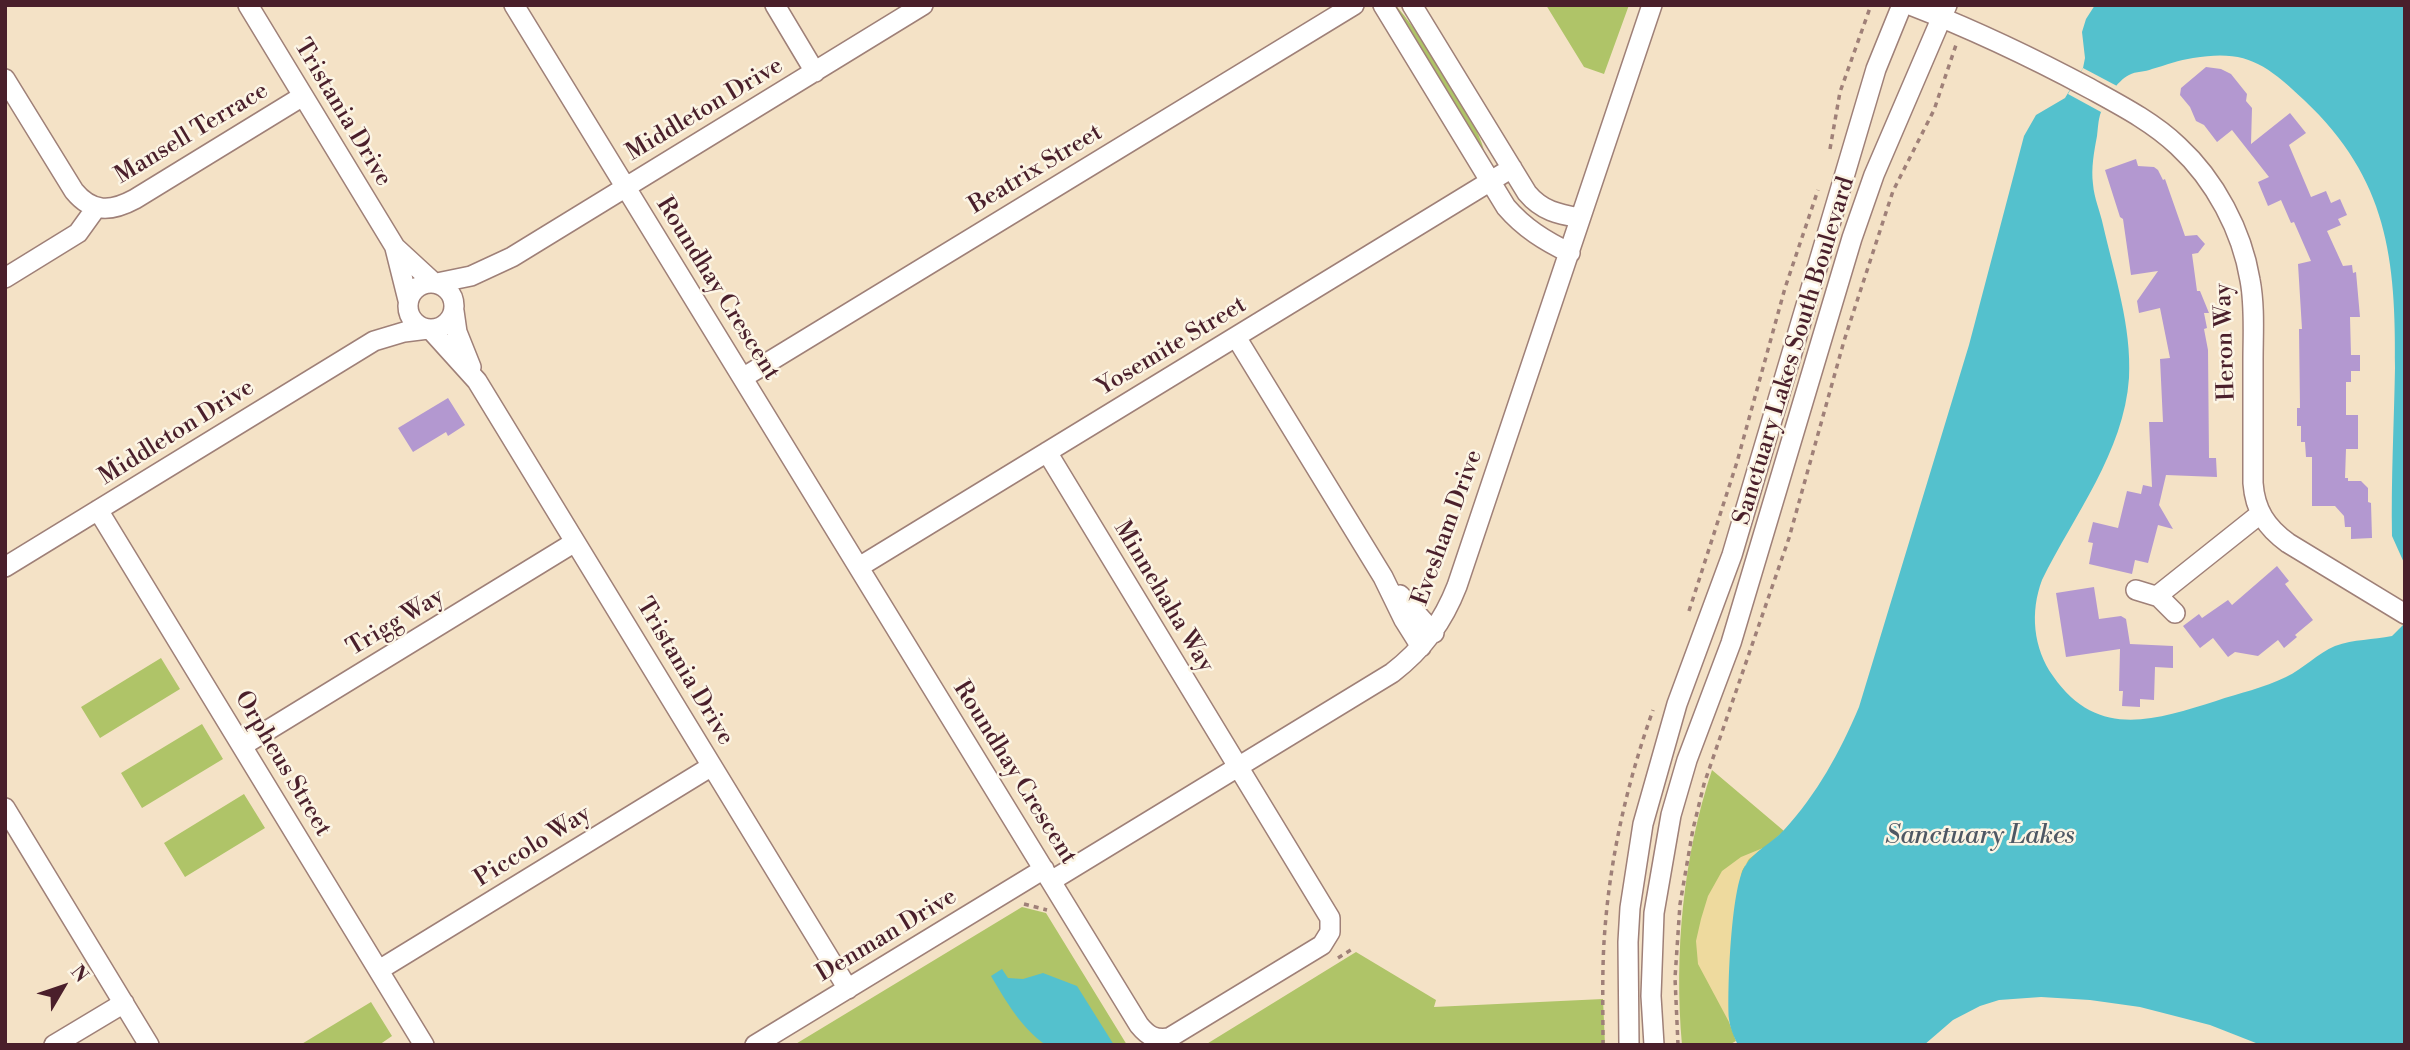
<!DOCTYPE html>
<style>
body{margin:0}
#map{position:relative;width:2410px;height:1050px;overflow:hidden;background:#f4e2c6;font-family:"Libre Bodoni",serif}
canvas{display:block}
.frame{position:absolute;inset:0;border:7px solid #4a1f2b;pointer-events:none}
.north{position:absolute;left:28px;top:952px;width:70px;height:70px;-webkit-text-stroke:5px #fcf5e5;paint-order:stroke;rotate:51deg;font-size:19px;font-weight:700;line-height:28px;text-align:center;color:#4a1f2b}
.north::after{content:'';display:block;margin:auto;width:24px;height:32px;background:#4a1f2b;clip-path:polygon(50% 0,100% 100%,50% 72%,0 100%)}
</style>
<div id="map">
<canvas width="2410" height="1050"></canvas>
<div class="frame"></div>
<div class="north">N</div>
</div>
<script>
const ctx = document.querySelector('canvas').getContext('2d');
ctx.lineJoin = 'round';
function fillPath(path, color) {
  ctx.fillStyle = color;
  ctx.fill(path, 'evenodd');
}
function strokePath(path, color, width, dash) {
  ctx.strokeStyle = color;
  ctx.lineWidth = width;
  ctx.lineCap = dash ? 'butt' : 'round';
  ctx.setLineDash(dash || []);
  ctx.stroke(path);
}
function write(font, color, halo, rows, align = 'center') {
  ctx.font = font + ' "Libre Bodoni",serif';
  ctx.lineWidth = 5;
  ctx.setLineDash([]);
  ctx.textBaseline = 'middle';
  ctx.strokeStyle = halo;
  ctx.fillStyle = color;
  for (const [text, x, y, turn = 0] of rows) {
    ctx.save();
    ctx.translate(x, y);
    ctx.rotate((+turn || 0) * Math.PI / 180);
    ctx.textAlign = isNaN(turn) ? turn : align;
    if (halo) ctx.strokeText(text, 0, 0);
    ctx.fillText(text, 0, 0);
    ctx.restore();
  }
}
fillPath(new Path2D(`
 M 1546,5 L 1629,5 L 1604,74 L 1584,67 Z
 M 1394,7 L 1397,7 C 1418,30 1484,129 1485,156 Z
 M 161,658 L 180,689 L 100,738 L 81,707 Z
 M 202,724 L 223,759 L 142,808 L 121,773 Z
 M 1712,770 L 1784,831 L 1745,865 L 1729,1022 L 1736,1041 L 1729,1045 L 1682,1045 C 1674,953 1683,857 1712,770 Z
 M 244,794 L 265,828 L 185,877 L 164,843 Z
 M 1022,907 L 1046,913 L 1127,1045 L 794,1045 Z
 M 1356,952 L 1436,1000 L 1434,1007 L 1603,999 L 1605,1045 L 1205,1045 Z
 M 371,1002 L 392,1036 L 379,1045 L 300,1045 Z`), '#afc468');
fillPath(new Path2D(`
 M 1763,848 L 1749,859 L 1742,871 L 1735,908 L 1729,994 L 1729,1022 L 1698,964 L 1696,941 L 1701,919 L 1708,896 L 1722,871 L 1741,857 Z`), '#eeda9e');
fillPath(new Path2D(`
 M 2095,5 L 2405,5 L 2405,565 L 2392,536 C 2391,480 2394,424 2395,368 C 2396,259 2388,179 2304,100 C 2266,64 2246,49 2193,58 C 2179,60 2166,65 2152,69 C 2145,72 2136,71 2129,75 C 2117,81 2105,100 2101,112 C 2098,120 2098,129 2097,136 C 2094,152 2091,168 2093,184 C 2094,198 2100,211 2103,225 C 2114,273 2132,327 2129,378 C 2124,452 2074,515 2042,580 C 2030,612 2033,648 2053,676 C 2097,740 2155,720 2216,701 C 2239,693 2264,688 2286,677 C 2303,669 2318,653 2335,646 C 2354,639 2373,640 2392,636 L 2405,623 L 2405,1045 L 2261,1045 L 2210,1025 L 2140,1007 L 2090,1000 L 2041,997 L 1999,1000 L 1980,1006 L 1953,1020 L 1924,1045 L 1738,1045 C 1734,1037 1730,1028 1729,1019 C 1727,992 1731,887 1745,866 C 1754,851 1772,843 1784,830 C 1817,794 1840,752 1859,707 L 1969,345 L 2024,136 L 2036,115 L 2065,98 L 2083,68 L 2085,58 L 2082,32 L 2086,19 Z
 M 1002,969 L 1008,978 L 1023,979 L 1043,973 L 1077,986 L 1114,1045 L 1046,1045 C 1021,1028 1006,1001 991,976 Z`), '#54c1cd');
fillPath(new Path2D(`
 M 2083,68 L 2117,86 L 2101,112 L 2068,94 Z`), '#f4e2c6');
fillPath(new Path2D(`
 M 2206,67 L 2221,69 L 2231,74 L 2247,94 L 2246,101 L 2252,108 L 2251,144 L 2290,113 L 2306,133 L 2289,145 L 2311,197 L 2326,191 L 2331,203 L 2340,199 L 2347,215 L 2338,219 L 2341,225 L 2327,231 L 2343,266 L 2352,265 L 2353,273 L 2356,272 L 2360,317 L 2350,317 L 2351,355 L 2360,355 L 2360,371 L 2351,371 L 2351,382 L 2346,382 L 2346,415 L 2358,415 L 2358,449 L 2346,449 L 2345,478 L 2348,478 L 2348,481 L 2361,481 L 2368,488 L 2368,502 L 2371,503 L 2372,538 L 2351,539 L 2351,527 L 2345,527 L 2344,516 L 2335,506 L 2312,506 L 2312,457 L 2306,457 L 2305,442 L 2301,442 L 2301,426 L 2297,426 L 2297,408 L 2300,408 L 2299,329 L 2302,329 L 2298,264 L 2311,261 L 2294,222 L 2291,223 L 2281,200 L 2268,206 L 2258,182 L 2269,177 L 2232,130 L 2217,142 L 2204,125 L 2196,121 L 2190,107 L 2180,95 L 2181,88 Z
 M 2136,159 L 2138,166 L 2154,167 L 2158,170 L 2163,180 L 2165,179 L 2185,236 L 2197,235 L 2205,244 L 2198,253 L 2192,254 L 2197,291 L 2200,291 L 2209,313 L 2204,313 L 2207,328 L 2204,329 L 2208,350 L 2209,458 L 2216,458 L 2217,477 L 2166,475 L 2159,505 L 2173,529 L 2158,525 L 2148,563 L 2135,560 L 2132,574 L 2089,564 L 2093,543 L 2088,542 L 2093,522 L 2118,528 L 2127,491 L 2141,494 L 2143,485 L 2152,487 L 2149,422 L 2163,422 L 2160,359 L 2170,358 L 2160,308 L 2139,313 L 2137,301 L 2158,271 L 2131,275 L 2123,219 L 2120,217 L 2105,170 Z
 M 448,398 L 465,425 L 448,436 L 446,432 L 413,452 L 398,428 Z
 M 2277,566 L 2289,581 L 2285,584 L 2313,620 L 2295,635 L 2297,637 L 2284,648 L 2278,640 L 2258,656 L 2235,652 L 2228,657 L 2213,638 L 2200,648 L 2183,626 L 2199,614 L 2202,618 L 2228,600 L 2232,605 Z
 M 2094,587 L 2099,619 L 2121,616 L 2126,619 L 2130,644 L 2173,646 L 2173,668 L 2155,667 L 2154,700 L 2140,699 L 2140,707 L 2122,706 L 2123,691 L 2119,691 L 2120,649 L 2066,657 L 2056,593 Z`), '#b398d0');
const minor = new Path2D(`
 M 248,5 L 395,247 L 433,282
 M 514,5 L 1139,1025 C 1148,1036 1155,1040 1169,1038 L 1322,945 L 1330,932 L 1330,918 L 1047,452
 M 775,5 L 815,72
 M 1383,5 L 1506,207 C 1524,228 1545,241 1570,253
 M 1412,5 L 1527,193 C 1542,211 1558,214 1580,218
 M 1910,5 C 1972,29 2031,57 2089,88 C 2120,105 2153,122 2178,146 C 2215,180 2242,231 2250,280 C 2255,306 2253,334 2253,360 C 2253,401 2253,442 2253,483 C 2255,510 2266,527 2288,543 L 2405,614
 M 5,79 L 74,191 C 92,213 111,212 135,199 L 303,96
 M 395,248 L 408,300
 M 5,278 L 78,233 L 96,208
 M408 306a23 23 0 1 1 46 0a23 23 0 1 1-46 0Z
 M 437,283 L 471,276 L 512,257 L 923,5
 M 454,311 L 457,332 L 471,367
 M 430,329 L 477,381 L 848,989
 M 1236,337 L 1383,577 L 1404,620 L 1421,647
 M 744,377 L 1354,5
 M 98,510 L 424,1045
 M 5,567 L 374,341 L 404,332 L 428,329
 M 859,567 L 1512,168
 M 2136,590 L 2159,597 L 2175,613
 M 1400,595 L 1434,633
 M 2157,596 L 2260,514
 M 242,746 L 575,542
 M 5,808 L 149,1045
 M 1051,881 L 1392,673 C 1423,649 1443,622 1457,586 L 1652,5
 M 379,970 L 712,766
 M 54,1045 L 124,1003
 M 755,1045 L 1044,869
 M 1629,1045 L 1628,942 L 1630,908 L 1643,824 L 1677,704 L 1732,555 L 1876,69 L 1902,5
 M 1654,1045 L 1651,996 L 1654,913 L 1671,815 L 1687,760 L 1731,643 L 1852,238 L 1874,175 L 1947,5`);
strokePath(minor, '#9f8078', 22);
strokePath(new Path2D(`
 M 1830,149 L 1840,92 L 1871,5
 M 1689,611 L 1737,462 L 1785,288 L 1818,190
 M 1024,904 L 1047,910
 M 1338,958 L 1354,948
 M 1603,1045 C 1603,1011 1602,976 1604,942 C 1609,862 1626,786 1653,710
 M 1678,1045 L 1675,978 L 1680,904 L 1693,829 L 1704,784 L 1789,538 L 1844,341 L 1893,191 L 1934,110 L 1957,42`), '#9f8078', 3.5, [5, 5]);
strokePath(minor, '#fff', 19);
write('24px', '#4a1f2b', '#fcf5e5', [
 ["Middleton Drive",705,110,-31],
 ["Tristania Drive",342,113,59],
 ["Mansell Terrace",192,134,-31],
 ["Beatrix Street",1036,170,-31],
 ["Roundhay Crescent",717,289,58],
 ["Heron Way",2226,342,-92],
 ["Yosemite Street",1172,347,-31],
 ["Sanctuary Lakes South Boulevard",1795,351,-73],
 ["Middleton Drive",177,433,-32],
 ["Evesham Drive",1448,528,-70],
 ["Minnehaha Way",1163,597,59],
 ["Trigg Way",396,623,-31],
 ["Tristania Drive",684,672,59],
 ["Orpheus Street",282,764,59],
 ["Roundhay Crescent",1014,773,58],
 ["Piccolo Way",533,847,-32],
 ["Denman Drive",887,936,-31]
]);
write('italic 26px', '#4e5864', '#fcf5e5', [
 ["Sanctuary Lakes",1980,837]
]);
</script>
